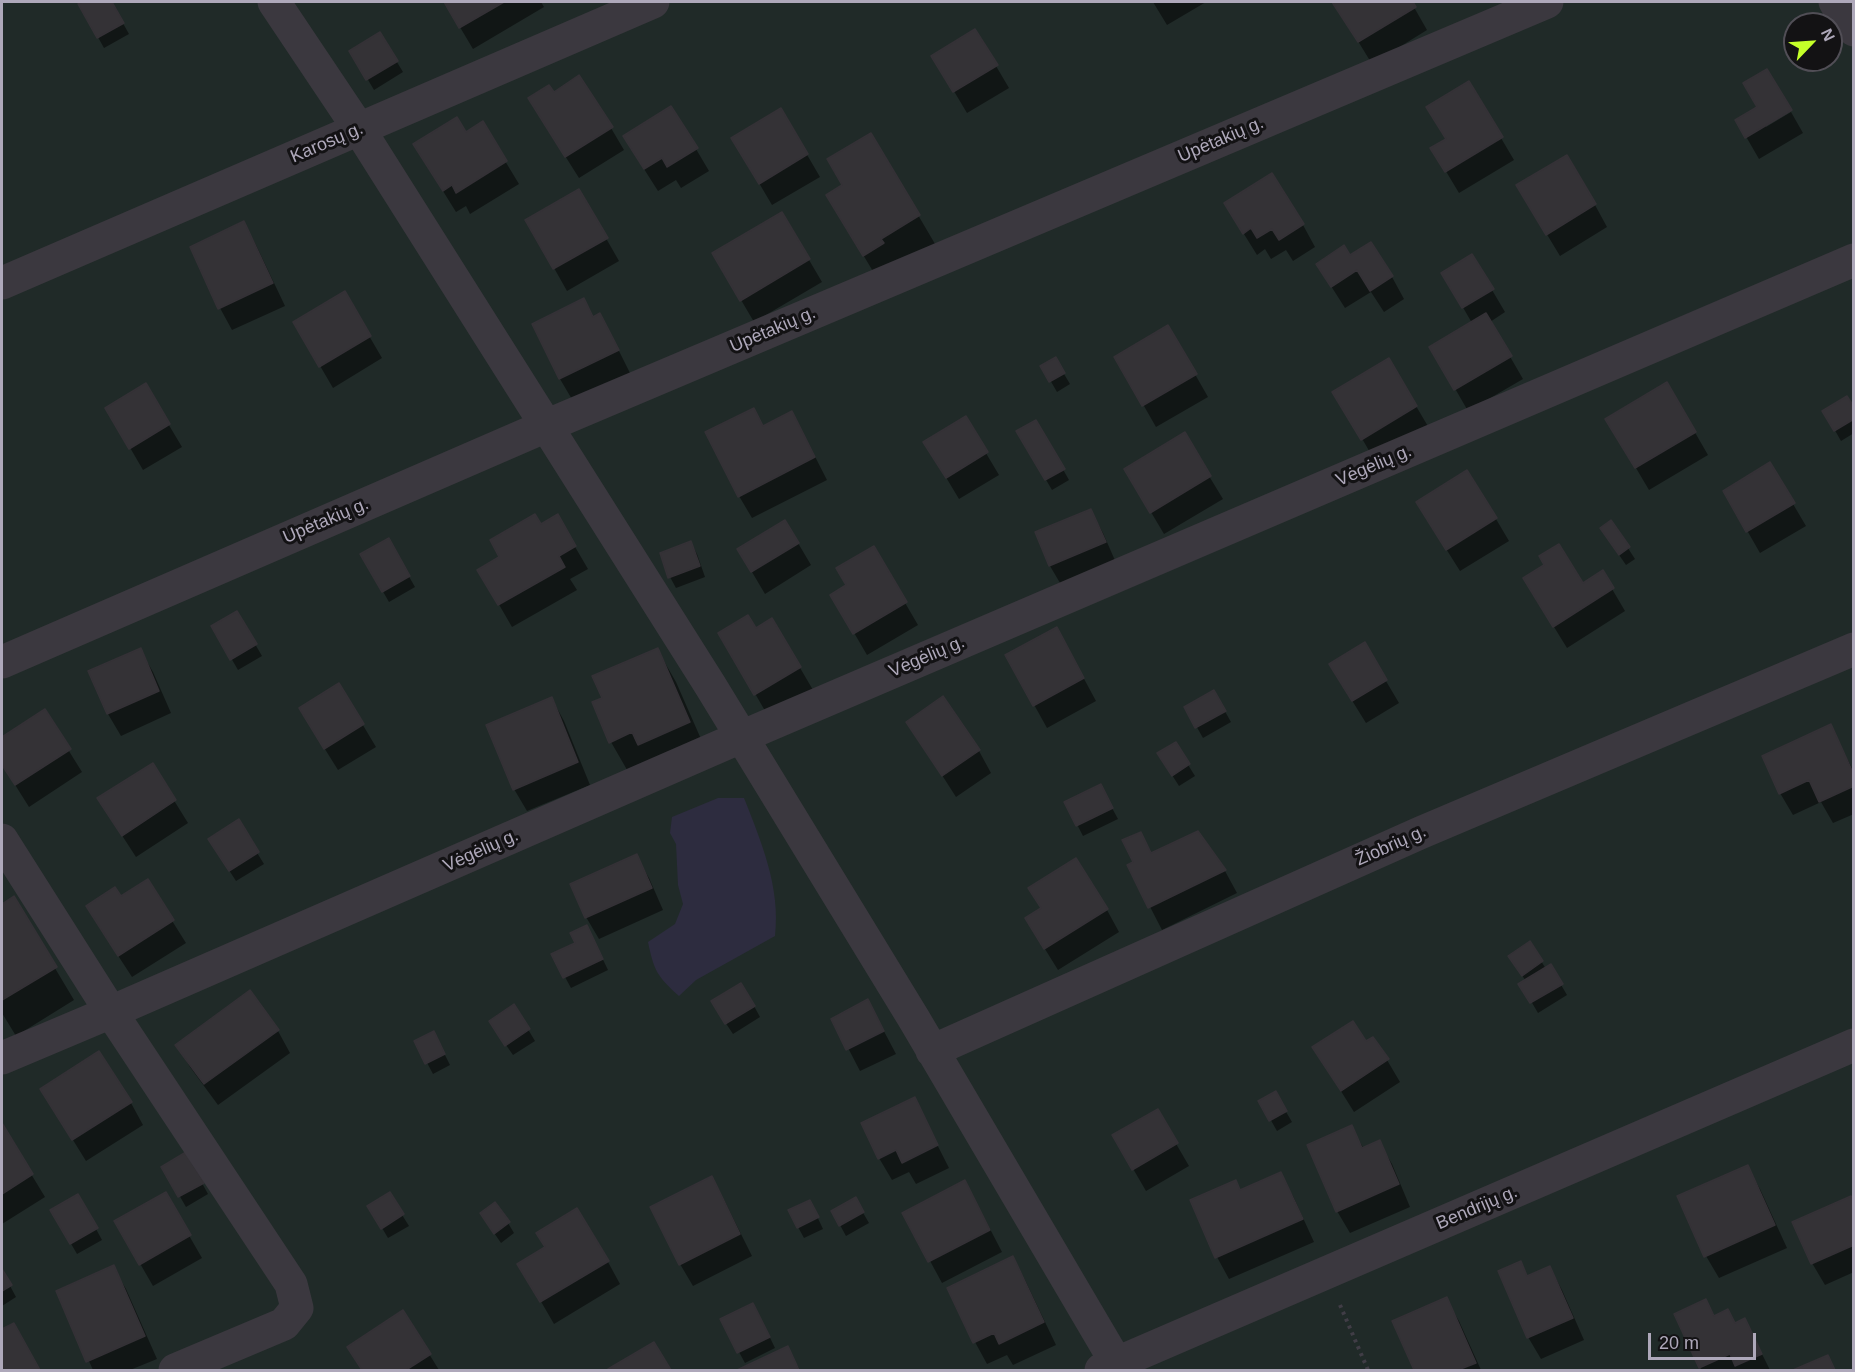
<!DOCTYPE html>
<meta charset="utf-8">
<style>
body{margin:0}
#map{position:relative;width:1855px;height:1372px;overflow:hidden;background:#181719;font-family:Helvetica,sans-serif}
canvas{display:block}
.frame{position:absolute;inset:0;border:3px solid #aea8ba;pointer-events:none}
.north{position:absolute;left:1783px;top:12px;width:60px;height:60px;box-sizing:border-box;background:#131214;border:2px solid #514e56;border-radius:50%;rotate:65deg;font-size:16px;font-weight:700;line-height:24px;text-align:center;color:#aea8ba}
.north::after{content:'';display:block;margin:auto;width:21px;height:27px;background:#c4ff29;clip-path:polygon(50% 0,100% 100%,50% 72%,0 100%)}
.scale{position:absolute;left:1648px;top:1333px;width:108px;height:27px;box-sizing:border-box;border:3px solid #aea8ba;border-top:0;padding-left:8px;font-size:18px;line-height:21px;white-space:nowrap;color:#aea8ba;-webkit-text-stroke:4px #131214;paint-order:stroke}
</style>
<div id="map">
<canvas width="1855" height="1372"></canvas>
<div class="frame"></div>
<div class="north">N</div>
<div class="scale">20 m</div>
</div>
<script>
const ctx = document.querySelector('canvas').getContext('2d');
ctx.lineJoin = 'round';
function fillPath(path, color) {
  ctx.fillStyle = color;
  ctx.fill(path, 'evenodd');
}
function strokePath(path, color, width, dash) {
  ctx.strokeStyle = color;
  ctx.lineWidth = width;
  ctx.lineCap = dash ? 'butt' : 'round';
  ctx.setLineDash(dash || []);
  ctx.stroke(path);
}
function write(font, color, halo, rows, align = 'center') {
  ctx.font = font + ' Helvetica,sans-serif';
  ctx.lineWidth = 6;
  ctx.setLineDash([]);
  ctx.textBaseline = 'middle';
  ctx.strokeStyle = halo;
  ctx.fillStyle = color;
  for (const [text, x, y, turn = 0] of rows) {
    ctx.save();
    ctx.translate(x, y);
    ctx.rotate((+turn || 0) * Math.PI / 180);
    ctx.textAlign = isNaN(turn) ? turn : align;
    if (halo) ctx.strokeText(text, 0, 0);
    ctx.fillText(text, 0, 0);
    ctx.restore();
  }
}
fillPath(new Path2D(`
 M 2,2 L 1853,2 L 1853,1370 L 2,1370 ZM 1795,24 L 1831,24 L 1831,60 L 1795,60 Z`), '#202a28');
fillPath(new Path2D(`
 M 718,798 L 744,798 C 761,841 781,888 775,936 L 696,980 L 679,996 C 657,976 654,971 648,942 L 675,924 L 683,904 L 678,885 L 676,844 L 670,833 L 672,817 Z`), '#2d2c3f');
fillPath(new Path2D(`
 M 85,2 L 111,2 L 129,34 L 104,48 L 80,5 Z
 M 445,2 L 541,2 L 544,7 L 473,49 Z
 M 1153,2 L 1206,2 L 1167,25 Z
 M 1334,2 L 1411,2 L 1427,30 L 1372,64 Z
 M 380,34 L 403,72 L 374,90 L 351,51 Z
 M 933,56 L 996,66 L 1009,88 L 967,113 Z
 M 553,94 L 611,128 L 624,150 L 579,178 L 543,121 Z
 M 1759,107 L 1766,127 L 1791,112 L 1803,133 L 1759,159 L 1737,121 Z
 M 781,110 L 820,177 L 772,205 L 733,139 Z
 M 482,123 L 519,184 L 470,214 L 466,206 L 456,212 L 428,167 L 466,134 Z
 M 871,135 L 938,249 L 883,288 L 847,228 Z
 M 1501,138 L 1514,160 L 1459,193 L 1432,148 Z
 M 696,149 L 709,171 L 681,188 L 676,180 L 658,191 L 637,158 Z
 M 579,191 L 619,261 L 567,291 L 527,220 Z
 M 1595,205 L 1607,227 L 1560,256 L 1531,208 Z
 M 782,214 L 822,282 L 754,322 L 714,254 Z
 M 244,223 L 256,245 L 285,306 L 232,330 L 220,308 Z
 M 1303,225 L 1315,247 L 1293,261 L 1286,250 L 1271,259 L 1265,249 L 1257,255 L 1239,226 Z
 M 1472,256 L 1505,312 L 1490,322 L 1523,379 L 1468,411 L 1431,347 L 1472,323 L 1443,273 Z
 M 1350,257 L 1392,277 L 1404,299 L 1384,312 L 1371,292 L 1345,308 L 1331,286 Z
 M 344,293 L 382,358 L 333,388 L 295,323 Z
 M 583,300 L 594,318 L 612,337 L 630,373 L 573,401 L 560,379 L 534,324 Z
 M 1168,327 L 1208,397 L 1156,427 L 1116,357 Z
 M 1055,359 L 1070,384 L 1057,392 L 1042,366 Z
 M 1667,384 L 1708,455 L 1649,490 L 1620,441 Z
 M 145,385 L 182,447 L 143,470 L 107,408 Z
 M 1335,392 L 1416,406 L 1429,428 L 1375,461 Z
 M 1854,410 L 1854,433 L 1841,441 L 1824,411 Z
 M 965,418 L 999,475 L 959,499 L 938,464 Z
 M 1036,422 L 1069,480 L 1052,490 L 1018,432 Z
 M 763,427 L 804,435 L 827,480 L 752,518 L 739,496 Z
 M 1184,435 L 1223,499 L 1164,534 L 1126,470 Z
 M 1770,465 L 1806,526 L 1760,553 L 1725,492 Z
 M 1091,511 L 1103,533 L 1117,565 L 1063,588 L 1050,566 L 1037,533 Z
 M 557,516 L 588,569 L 570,579 L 577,590 L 512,627 L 479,570 L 501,558 Z
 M 1496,519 L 1509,541 L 1460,571 L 1431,525 Z
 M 1611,522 L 1635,559 L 1626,565 L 1608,539 Z
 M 388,540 L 415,587 L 389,602 L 362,555 Z
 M 691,543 L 697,554 L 705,577 L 676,588 L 670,577 L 661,554 Z
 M 798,543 L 811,565 L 765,594 L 739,550 Z
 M 873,548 L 918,625 L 867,655 L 832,595 L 848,586 Z
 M 1546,565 L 1583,585 L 1602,572 L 1625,611 L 1567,648 L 1538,601 Z
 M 237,613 L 262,656 L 238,670 L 213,627 Z
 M 772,620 L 813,690 L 768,716 L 720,633 L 755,630 Z
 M 1364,644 L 1399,703 L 1366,723 L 1343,686 Z
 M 657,649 L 676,682 L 708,755 L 630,775 L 611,742 Z
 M 140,650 L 153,672 L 171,713 L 121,736 L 108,714 L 90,672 Z
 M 1069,651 L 1096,701 L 1047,728 L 1007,656 Z
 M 339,685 L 376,747 L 338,770 L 313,730 Z
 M 1214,692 L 1231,722 L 1203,738 L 1186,708 Z
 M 552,699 L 564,721 L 590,785 L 527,811 L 514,789 Z
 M 44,711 L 82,772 L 29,807 L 2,764 L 2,739 Z
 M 908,722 L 979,751 L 991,773 L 956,797 Z
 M 1830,726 L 1854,772 L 1854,814 L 1833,823 L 1821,802 L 1793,815 L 1780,793 Z
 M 1175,744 L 1195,776 L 1179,786 L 1165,764 Z
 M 152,765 L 188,823 L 136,857 L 112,820 Z
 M 1106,797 L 1118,819 L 1083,836 L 1066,803 Z
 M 238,822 L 264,864 L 236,881 L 216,850 Z
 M 1197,833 L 1225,871 L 1237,893 L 1162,930 L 1129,866 L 1135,863 L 1140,834 L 1152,855 Z
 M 636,856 L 649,878 L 663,910 L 599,939 L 586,917 Z
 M 147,881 L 186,943 L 132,977 L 100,928 L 120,898 Z
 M 13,898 L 74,1000 L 16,1036 L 2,1013 L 2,905 Z
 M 1107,910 L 1119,932 L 1058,970 L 1040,941 Z
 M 592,937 L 608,970 L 571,988 L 553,955 Z
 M 1530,943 L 1546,969 L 1550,966 L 1567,995 L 1538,1013 L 1521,984 L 1526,981 L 1516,967 Z
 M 868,1001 L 896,1054 L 860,1071 L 833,1019 Z
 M 514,1006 L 535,1041 L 513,1055 L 497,1032 Z
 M 754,1006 L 760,1017 L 733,1034 L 719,1013 Z
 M 278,1031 L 290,1053 L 218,1105 L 190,1067 L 177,1045 Z
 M 416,1042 L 439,1043 L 450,1065 L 433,1074 Z
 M 1366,1044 L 1387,1060 L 1400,1082 L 1354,1112 L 1314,1048 Z
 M 1275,1093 L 1292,1122 L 1277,1131 L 1260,1101 Z
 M 914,1099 L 949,1168 L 916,1184 L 909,1172 L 892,1180 L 879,1158 Z
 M 131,1103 L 143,1125 L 86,1161 L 55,1111 Z
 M 1157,1111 L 1189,1166 L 1146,1191 L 1114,1136 Z
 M 2,1126 L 45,1197 L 2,1224 Z
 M 1351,1127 L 1364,1149 L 1379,1142 L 1392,1164 L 1410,1207 L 1350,1233 L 1337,1211 Z
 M 186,1154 L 208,1194 L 186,1207 L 163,1167 Z
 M 1747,1167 L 1760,1189 L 1787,1248 L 1719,1278 L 1706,1256 Z
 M 1280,1174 L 1293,1196 L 1314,1242 L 1229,1279 L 1217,1257 L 1192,1201 L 1241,1192 Z
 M 165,1194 L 202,1258 L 153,1286 L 116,1222 Z
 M 389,1194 L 409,1226 L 388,1238 L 369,1206 Z
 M 78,1196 L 102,1240 L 77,1254 L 52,1211 Z
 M 855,1199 L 869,1223 L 846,1236 L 840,1225 Z
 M 724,1200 L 752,1256 L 693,1286 L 680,1264 Z
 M 1854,1203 L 1854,1272 L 1825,1285 L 1812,1263 Z
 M 977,1204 L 1002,1252 L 942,1283 L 904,1213 Z
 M 815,1212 L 823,1229 L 804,1238 L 798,1227 Z
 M 508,1223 L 514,1233 L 501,1243 L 488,1224 Z
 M 1013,1258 L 1025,1280 L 1056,1345 L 1013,1365 L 1007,1355 L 987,1364 L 975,1342 L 949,1288 Z
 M 608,1262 L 620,1284 L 554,1324 L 532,1286 Z
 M 1520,1263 L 1528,1277 L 1550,1268 L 1562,1290 L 1584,1340 L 1541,1359 L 1528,1337 Z
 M 113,1267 L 126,1289 L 157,1359 L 130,1370 L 93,1370 L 58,1292 Z
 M 2,1271 L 16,1297 L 2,1306 Z
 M 1446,1299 L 1459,1321 L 1481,1370 L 1416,1370 L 1394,1321 Z
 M 1706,1301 L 1715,1317 L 1735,1324 L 1745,1320 L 1770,1370 L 1702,1370 L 1700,1367 Z
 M 403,1312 L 439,1370 L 362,1370 L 349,1347 Z
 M 759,1315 L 775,1348 L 745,1363 L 739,1352 Z
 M 13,1325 L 39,1370 L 2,1370 L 2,1331 Z
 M 653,1344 L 669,1370 L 610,1370 Z
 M 787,1348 L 800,1370 L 739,1370 Z
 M 1828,1357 L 1835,1370 L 1797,1370 Z`), '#0007');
const building = new Path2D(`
 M 82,2 L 112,2 L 124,23 L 97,38 L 78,4 Z
 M 444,2 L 504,2 L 459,28 Z
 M 1332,2 L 1413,2 L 1416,7 L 1358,42 Z
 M 975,29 L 998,65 L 953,92 L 931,56 Z
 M 380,32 L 398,61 L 366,80 L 349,51 Z
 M 1767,69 L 1792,110 L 1745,138 L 1735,120 L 1757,107 L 1743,83 Z
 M 579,75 L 613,127 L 565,157 L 528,98 L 549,85 L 554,92 Z
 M 1469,81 L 1503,137 L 1445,172 L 1430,148 L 1446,139 L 1426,107 Z
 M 671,106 L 698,148 L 667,167 L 662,158 L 644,169 L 623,136 Z
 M 781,108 L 808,154 L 759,184 L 731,138 Z
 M 457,117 L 466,132 L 483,121 L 507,161 L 456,193 L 452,185 L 443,191 L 413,144 Z
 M 871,133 L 920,215 L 881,239 L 884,243 L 863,256 L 826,195 L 842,185 L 827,159 Z
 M 1567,155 L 1596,204 L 1546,235 L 1516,185 Z
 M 1272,173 L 1304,224 L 1279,240 L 1272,229 L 1257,238 L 1251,228 L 1243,234 L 1224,203 Z
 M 579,189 L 608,238 L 553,269 L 525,220 Z
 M 782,212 L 810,259 L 740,301 L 712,253 Z
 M 244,221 L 273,283 L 218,309 L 190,247 Z
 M 1371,242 L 1393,276 L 1370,291 L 1357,270 L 1331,287 L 1316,264 L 1344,245 L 1350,255 Z
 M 1472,254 L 1494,289 L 1462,308 L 1441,273 Z
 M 345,291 L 371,336 L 319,367 L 293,322 Z
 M 584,298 L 593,317 L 600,313 L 619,350 L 559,379 L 532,324 Z
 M 1486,313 L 1512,356 L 1454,390 L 1429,347 Z
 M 1168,325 L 1197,374 L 1142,406 L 1114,357 Z
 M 1056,357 L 1065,373 L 1049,382 L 1040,366 Z
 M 1389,358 L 1417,406 L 1361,440 L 1332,392 Z
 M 1667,382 L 1696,432 L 1635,468 L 1605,419 Z
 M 146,383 L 170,424 L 129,449 L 105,408 Z
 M 1847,396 L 1854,407 L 1854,419 L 1834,431 L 1822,411 Z
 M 754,408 L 763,426 L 792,411 L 815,457 L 738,497 L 705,432 Z
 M 966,416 L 988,452 L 946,478 L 923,442 Z
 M 1036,420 L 1065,469 L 1045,480 L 1016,431 Z
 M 1185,432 L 1211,476 L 1150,513 L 1124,469 Z
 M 1770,462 L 1795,503 L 1746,532 L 1723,491 Z
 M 1467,470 L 1497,518 L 1446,550 L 1416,502 Z
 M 1091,509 L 1106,542 L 1049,566 L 1035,532 Z
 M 535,514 L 541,524 L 558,514 L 576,546 L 559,556 L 565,567 L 498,605 L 477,570 L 499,557 L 490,540 Z
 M 785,520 L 799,543 L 751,572 L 737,549 Z
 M 1611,520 L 1630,547 L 1619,555 L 1600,528 Z
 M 389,538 L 410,576 L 382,592 L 360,554 Z
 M 691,541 L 700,566 L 668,578 L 660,553 Z
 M 1559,544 L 1583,583 L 1603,570 L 1614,588 L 1553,627 L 1523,578 L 1544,565 L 1539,556 Z
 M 874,546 L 907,602 L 853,634 L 830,595 L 846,585 L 836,568 Z
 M 237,611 L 257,644 L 230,660 L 211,626 Z
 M 748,615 L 756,628 L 772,618 L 801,667 L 754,695 L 718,633 Z
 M 1057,627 L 1084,678 L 1033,706 L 1005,655 Z
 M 1365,642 L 1387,680 L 1352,701 L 1329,664 Z
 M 141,648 L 159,691 L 107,714 L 88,671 Z
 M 658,648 L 690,722 L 638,745 L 632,732 L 609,743 L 592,702 L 602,698 L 592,676 Z
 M 339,683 L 364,724 L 324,749 L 299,708 Z
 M 1214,690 L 1226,711 L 1195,728 L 1184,707 Z
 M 943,696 L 980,750 L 942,776 L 906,722 Z
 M 552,697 L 578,762 L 513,790 L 486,725 Z
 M 45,709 L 71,749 L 15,785 L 2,765 L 2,737 Z
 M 1831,724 L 1854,775 L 1854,786 L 1819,802 L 1809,780 L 1779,794 L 1762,756 Z
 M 1176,742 L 1190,764 L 1172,776 L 1157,753 Z
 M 153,763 L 176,800 L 122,836 L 97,798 Z
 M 1101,784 L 1113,808 L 1076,826 L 1064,802 Z
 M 239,819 L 259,852 L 229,871 L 208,839 Z
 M 1198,831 L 1226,870 L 1148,908 L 1127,865 L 1133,862 L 1122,840 L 1141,832 L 1151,853 Z
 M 637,854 L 652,888 L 585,918 L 570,884 Z
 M 1076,858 L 1108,909 L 1044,949 L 1025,918 L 1041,908 L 1028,888 Z
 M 148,879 L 174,920 L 118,956 L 86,906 L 115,887 L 121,896 Z
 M 14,896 L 57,967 L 2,1000 L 2,904 Z
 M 587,925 L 603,959 L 563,978 L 551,954 L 575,943 L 570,933 Z
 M 1530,941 L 1543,961 L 1522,976 L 1508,956 Z
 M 1551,964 L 1563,984 L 1530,1003 L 1518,984 Z
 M 741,983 L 755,1006 L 725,1024 L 711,1001 Z
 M 250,990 L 279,1030 L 204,1084 L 175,1045 Z
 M 868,999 L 884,1031 L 846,1050 L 831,1019 Z
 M 514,1004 L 530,1029 L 505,1046 L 489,1021 Z
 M 1353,1021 L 1366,1041 L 1373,1037 L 1389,1059 L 1341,1091 L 1312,1047 Z
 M 434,1031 L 445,1054 L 425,1064 L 414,1041 Z
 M 99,1051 L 132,1102 L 72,1140 L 40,1089 Z
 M 1276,1091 L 1287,1111 L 1269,1121 L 1258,1101 Z
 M 915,1097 L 938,1145 L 902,1163 L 896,1150 L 878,1159 L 861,1123 Z
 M 1158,1109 L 1178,1143 L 1132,1170 L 1112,1135 Z
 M 2,1123 L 33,1174 L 2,1194 Z
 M 1352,1125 L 1362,1148 L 1380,1140 L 1399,1184 L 1336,1212 L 1307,1145 Z
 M 186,1152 L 204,1183 L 178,1197 L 161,1167 Z
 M 1748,1165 L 1775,1225 L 1704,1257 L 1677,1196 Z
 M 1281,1172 L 1303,1219 L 1215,1258 L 1190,1200 L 1236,1180 L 1240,1190 Z
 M 712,1176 L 740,1234 L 679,1265 L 650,1207 Z
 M 965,1180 L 990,1230 L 928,1262 L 902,1213 Z
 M 166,1192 L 191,1235 L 139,1265 L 114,1221 Z
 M 390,1192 L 404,1214 L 381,1229 L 367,1206 Z
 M 78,1194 L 98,1228 L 70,1244 L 50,1210 Z
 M 1851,1196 L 1854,1201 L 1854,1245 L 1811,1264 L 1792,1222 Z
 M 856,1197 L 864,1212 L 839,1226 L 831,1211 Z
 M 810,1200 L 819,1217 L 797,1228 L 788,1210 Z
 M 495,1202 L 510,1222 L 494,1234 L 480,1213 Z
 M 577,1208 L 609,1261 L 540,1302 L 517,1264 L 545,1247 L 536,1233 Z
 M 1013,1256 L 1044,1322 L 999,1344 L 994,1333 L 973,1343 L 947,1288 Z
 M 1521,1261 L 1527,1276 L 1550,1266 L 1573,1318 L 1527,1338 L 1498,1271 Z
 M 114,1265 L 145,1336 L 86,1362 L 56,1291 Z
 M 2,1269 L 12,1285 L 2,1291 Z
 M 1447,1297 L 1476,1363 L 1458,1370 L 1414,1370 L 1392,1321 Z
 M 1706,1299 L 1714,1316 L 1728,1309 L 1735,1323 L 1745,1318 L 1762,1354 L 1735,1366 L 1730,1354 L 1699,1368 L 1674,1314 Z
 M 753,1303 L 770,1337 L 737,1353 L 720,1319 Z
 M 403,1310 L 431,1354 L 406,1370 L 362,1370 L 347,1347 Z
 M 14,1323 L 40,1370 L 2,1370 L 2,1329 Z
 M 654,1342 L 671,1370 L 608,1370 L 608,1369 Z
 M 788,1346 L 799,1370 L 737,1370 Z
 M 1828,1355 L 1835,1370 L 1793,1370 Z`);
fillPath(building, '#343236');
strokePath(building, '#343136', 1.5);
strokePath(new Path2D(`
 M 1340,1305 L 1368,1370`), '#403d46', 4, [3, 4.5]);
strokePath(new Path2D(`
 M 274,2 L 359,129 L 710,685 L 914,1019 L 1117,1364
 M 1835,2 L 1854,30
 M 2,283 L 653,2
 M 2,662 L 546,426 L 1547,2
 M 2,840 L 111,1012 L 291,1284 L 297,1308 L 284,1324 L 175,1370
 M 932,1051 L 1420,833 L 1854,649
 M 2,1058 L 111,1012 L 741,737 L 1854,260
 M 1101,1370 L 1854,1045`), '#3b383f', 33);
write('18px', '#aea8ba', '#131214', [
 ["Upėtakių g.",1221,140,-23],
 ["Karosų g.",327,143,-23],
 ["Upėtakių g.",773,330,-23],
 ["Vėgėlių g.",1374,466,-23],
 ["Upėtakių g.",326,521,-23],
 ["Vėgėlių g.",927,657,-23],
 ["Žiobrių g.",1391,846,-24],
 ["Vėgėlių g.",481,851,-24],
 ["Bendrijų g.",1477,1208,-23]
]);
</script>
